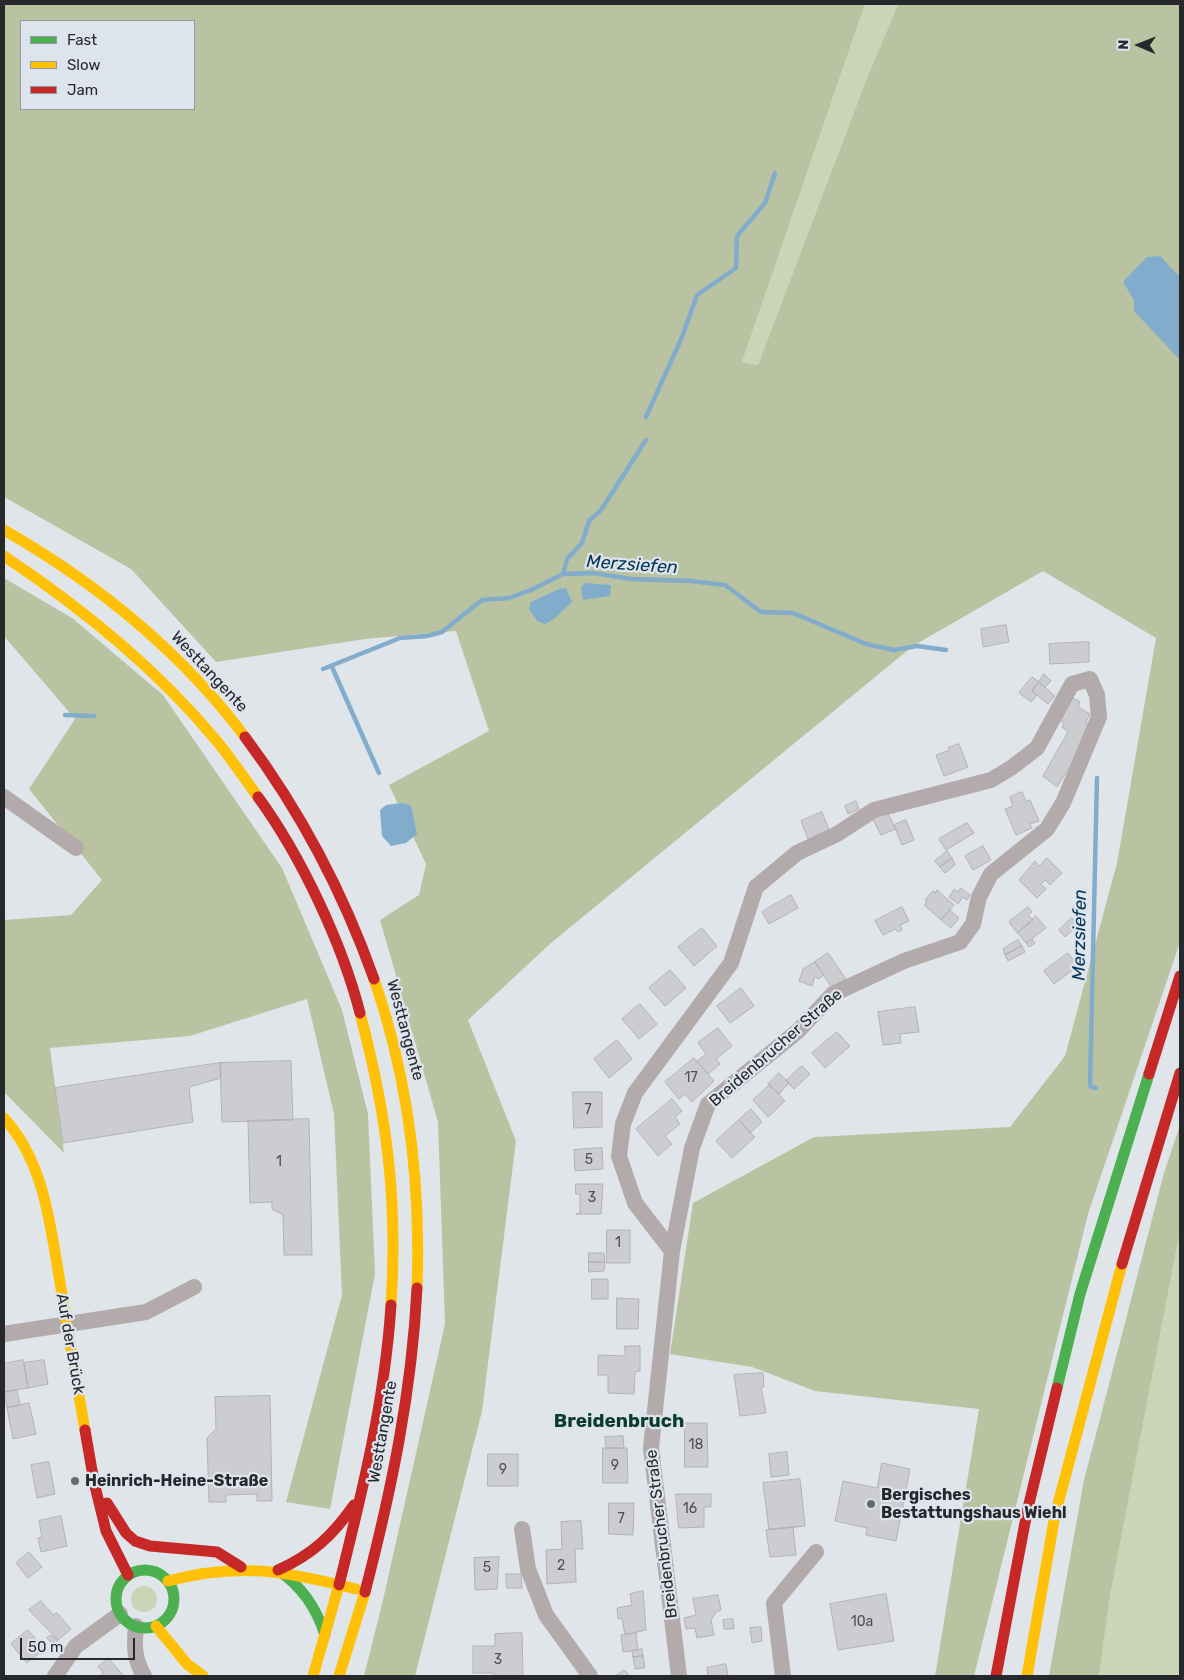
<!DOCTYPE html>
<meta charset="utf-8">
<style>
body{margin:0}
#map{position:relative;width:1184px;height:1680px;overflow:hidden;background:#e0e5ea;font-family:Rubik,sans-serif}
canvas{display:block}
.frame{position:absolute;inset:0;border:5px solid #26282b;pointer-events:none}
.legend{position:absolute;left:20px;top:20px;width:175px;height:90px;box-sizing:border-box;background:#dde4ed;border:1px solid #94999f;margin:0;padding:6px 9px;list-style:none;font-size:15px;color:#26282b}
.legend li{display:flex;align-items:center;gap:10px;height:25px}
.legend b{width:25px;border:1px solid #94999f}
.north{position:absolute;left:1114px;top:20px;width:50px;height:50px;-webkit-text-stroke:4px #dde4ed;paint-order:stroke;rotate:271deg;font-size:14px;font-weight:700;line-height:20px;text-align:center;color:#26282b}
.north::after{content:'';display:block;margin:auto;width:18px;height:22px;background:#26282b;clip-path:polygon(50% 0,100% 100%,50% 72%,0 100%)}
.scale{position:absolute;left:20px;top:1638px;width:115px;height:22px;box-sizing:border-box;border:2px solid #26282b;border-top:0;padding-left:6px;font-size:15px;line-height:18px;white-space:nowrap;color:#26282b;-webkit-text-stroke:4px #dde4ed;paint-order:stroke}
</style>
<div id="map">
<canvas width="1184" height="1680"></canvas>
<div class="frame"></div>
<ul class="legend">
<li><b style="height:6px;background:#4caf50"></b>Fast</li>
<li><b style="height:6px;background:#ffc107"></b>Slow</li>
<li><b style="height:6px;background:#c62828"></b>Jam</li>
</ul>
<div class="north">N</div>
<div class="scale">50 m</div>
</div>
<script>
const ctx = document.querySelector('canvas').getContext('2d');
ctx.lineJoin = 'round';
function fillPath(path, color) {
  ctx.fillStyle = color;
  ctx.fill(path, 'evenodd');
}
function strokePath(path, color, width, dash) {
  ctx.strokeStyle = color;
  ctx.lineWidth = width;
  ctx.lineCap = dash ? 'butt' : 'round';
  ctx.setLineDash(dash || []);
  ctx.stroke(path);
}
function write(font, color, halo, rows, align = 'center') {
  ctx.font = font + ' Rubik,sans-serif';
  ctx.lineWidth = 4.5;
  ctx.setLineDash([]);
  ctx.textBaseline = 'middle';
  ctx.strokeStyle = halo;
  ctx.fillStyle = color;
  for (const [text, x, y, turn = 0] of rows) {
    ctx.save();
    ctx.translate(x, y);
    ctx.rotate((+turn || 0) * Math.PI / 180);
    ctx.textAlign = isNaN(turn) ? turn : align;
    if (halo) ctx.strokeText(text, 0, 0);
    ctx.fillText(text, 0, 0);
    ctx.restore();
  }
}
fillPath(new Path2D(`
 M 865,4 L 898,4 L 865,83 L 758,365 L 742,362 Z
 M 1180,1231 L 1180,1676 L 1099,1676 L 1110,1596 Z
 M131 1599a13 13 0 1 1 26 0a13 13 0 1 1-26 0Z`), '#ccd4b8');
fillPath(new Path2D(`
 M 4,4 L 865,4 L 742,362 L 758,365 L 865,83 L 898,4 L 1180,4 L 1180,942 L 1088,1214 L 974,1676 L 935,1676 L 979,1409 L 815,1391 L 752,1367 L 670,1354 L 693,1203 L 814,1137 L 1010,1127 L 1065,1056 L 1117,863 L 1156,638 L 1043,571 L 913,646 L 551,943 L 468,1020 L 516,1141 L 482,1411 L 415,1676 L 364,1676 L 383,1600 L 445,1324 L 438,1122 L 380,920 L 419,895 L 426,864 L 389,785 L 489,731 L 456,631 L 365,639 L 216,662 L 131,569 L 4,497 ZM 21,21 L 194,21 L 194,109 L 21,109 Z
 M 4,578 L 72,618 L 163,695 L 282,868 L 342,1010 L 368,1114 L 375,1274 L 330,1509 L 286,1502 L 342,1295 L 334,1114 L 307,999 L 190,1036 L 50,1048 L 64,1153 L 4,1092 L 4,920 L 71,915 L 102,880 L 29,789 L 75,719 L 4,636 Z
 M 1180,1125 L 1180,1231 L 1110,1596 L 1099,1676 L 1049,1676 L 1084,1480 L 1164,1173 Z`), '#bac3a1');
fillPath(new Path2D(`
 M 1160,256 L 1180,277 L 1180,360 L 1134,311 L 1134,300 L 1123,282 L 1147,257 Z
 M 585,583 L 611,585 L 610,596 L 583,600 L 581,588 Z
 M 566,588 L 572,602 L 554,619 L 545,624 L 537,621 L 529,609 L 531,602 L 559,589 Z
 M 401,803 L 411,805 L 417,834 L 406,843 L 391,846 L 382,836 L 380,810 L 386,805 Z`), '#81accb');
strokePath(new Path2D(`
 M 646,417 L 682,337 L 697,295 L 736,268 L 737,236 L 765,203 L 775,173
 M 563,574 L 567,559 L 582,543 L 589,521 L 601,510 L 646,440
 M 332,667 L 379,773
 M 323,669 L 400,638 L 427,636 L 442,632 L 482,600 L 509,598 L 531,590 L 563,574 L 593,573 L 631,579 L 691,581 L 725,585 L 761,612 L 793,613 L 866,644 L 894,650 L 917,646 L 946,650
 M 65,715 L 94,716
 M 1096,1088 L 1090,1086 L 1097,778`), '#81accb', 4.5);
const building = new Path2D(`
 M 1006,625 L 1009,642 L 983,647 L 981,629 Z
 M 1089,642 L 1089,662 L 1050,664 L 1049,644 Z
 M 1044,674 L 1051,681 L 1045,687 L 1039,682 Z
 M 1032,677 L 1039,682 L 1032,691 L 1037,695 L 1031,702 L 1019,693 Z
 M 1039,682 L 1055,696 L 1048,704 L 1032,691 Z
 M 1068,695 L 1080,702 L 1078,707 L 1090,714 L 1086,722 L 1089,726 L 1085,743 L 1057,787 L 1043,776 L 1068,732 L 1062,727 L 1064,723 L 1055,717 Z
 M 959,744 L 968,767 L 944,776 L 936,755 L 950,750 L 948,748 Z
 M 1022,792 L 1026,801 L 1030,800 L 1039,821 L 1030,824 L 1032,828 L 1016,835 L 1005,809 L 1013,806 L 1010,797 Z
 M 856,801 L 859,809 L 848,814 L 845,806 Z
 M 886,810 L 896,829 L 881,835 L 871,816 Z
 M 822,812 L 830,832 L 809,841 L 801,821 Z
 M 906,820 L 914,840 L 902,845 L 894,825 Z
 M 967,823 L 974,833 L 946,850 L 939,839 Z
 M 983,846 L 991,860 L 973,870 L 965,856 Z
 M 947,851 L 952,858 L 940,867 L 935,861 Z
 M 952,858 L 955,865 L 945,873 L 940,867 Z
 M 1047,858 L 1062,873 L 1050,885 L 1045,880 L 1041,884 L 1046,889 L 1037,898 L 1019,880 L 1035,861 L 1039,866 Z
 M 961,888 L 970,895 L 967,900 L 963,897 L 958,904 L 949,897 L 954,889 L 958,892 Z
 M 937,890 L 954,905 L 941,920 L 924,905 L 927,901 L 925,900 L 933,891 L 935,893 Z
 M 791,895 L 798,908 L 769,924 L 762,912 Z
 M 902,907 L 909,921 L 900,925 L 902,930 L 898,932 L 895,929 L 883,935 L 875,921 Z
 M 1028,907 L 1032,912 L 1028,915 L 1033,920 L 1017,933 L 1009,922 Z
 M 950,910 L 959,918 L 951,928 L 941,920 Z
 M 1036,916 L 1046,928 L 1026,943 L 1018,933 Z
 M 1072,918 L 1078,925 L 1065,937 L 1059,930 Z
 M 702,928 L 717,946 L 694,966 L 678,947 Z
 M 1032,939 L 1035,943 L 1029,947 L 1026,943 Z
 M 1018,940 L 1022,946 L 1005,955 L 1003,949 Z
 M 1022,946 L 1025,952 L 1008,961 L 1005,955 Z
 M 828,953 L 846,979 L 832,988 L 815,962 Z
 M 1068,953 L 1078,966 L 1054,984 L 1044,971 Z
 M 815,962 L 824,975 L 818,979 L 815,976 L 812,986 L 799,981 L 803,969 Z
 M 670,970 L 686,988 L 665,1006 L 649,988 Z
 M 741,988 L 754,1006 L 730,1023 L 717,1006 Z
 M 640,1004 L 657,1024 L 639,1039 L 622,1019 Z
 M 915,1007 L 919,1032 L 900,1034 L 901,1043 L 883,1045 L 878,1012 Z
 M 718,1028 L 732,1046 L 716,1059 L 720,1064 L 708,1074 L 697,1061 L 706,1054 L 698,1043 Z
 M 837,1032 L 850,1046 L 825,1068 L 812,1053 Z
 M 617,1040 L 632,1059 L 609,1078 L 594,1059 Z
 M 694,1058 L 714,1081 L 692,1102 L 685,1094 L 679,1099 L 665,1082 Z
 M 291,1061 L 293,1120 L 222,1122 L 220,1063 Z
 M 220,1063 L 221,1078 L 189,1087 L 193,1122 L 63,1143 L 55,1088 Z
 M 802,1066 L 810,1074 L 794,1089 L 786,1081 Z
 M 779,1073 L 789,1083 L 779,1094 L 768,1084 Z
 M 770,1085 L 785,1101 L 768,1117 L 753,1100 Z
 M 573,1092 L 602,1092 L 602,1127 L 574,1128 Z
 M 672,1099 L 682,1111 L 675,1117 L 680,1124 L 665,1136 L 672,1144 L 658,1156 L 636,1129 Z
 M 751,1109 L 762,1122 L 750,1133 L 739,1120 Z
 M 309,1119 L 312,1255 L 284,1255 L 283,1215 L 272,1209 L 272,1202 L 250,1203 L 248,1121 Z
 M 739,1120 L 755,1137 L 732,1158 L 716,1141 Z
 M 602,1148 L 603,1169 L 575,1171 L 574,1150 Z
 M 576,1184 L 603,1184 L 601,1214 L 576,1214 L 580,1213 L 580,1194 L 576,1194 Z
 M 607,1230 L 630,1230 L 630,1263 L 607,1263 Z
 M 589,1253 L 604,1253 L 605,1262 L 589,1262 Z
 M 589,1262 L 605,1262 L 604,1271 L 589,1272 Z
 M 592,1279 L 608,1279 L 608,1299 L 592,1299 Z
 M 617,1298 L 639,1299 L 638,1329 L 617,1329 Z
 M 625,1346 L 640,1346 L 640,1371 L 635,1372 L 634,1394 L 608,1393 L 608,1375 L 598,1375 L 598,1355 L 625,1356 Z
 M 23,1360 L 28,1388 L 4,1392 L 4,1364 Z
 M 44,1360 L 48,1384 L 28,1388 L 24,1363 Z
 M 763,1373 L 764,1387 L 761,1387 L 766,1413 L 740,1416 L 734,1375 Z
 M 17,1390 L 20,1405 L 7,1408 L 4,1392 Z
 M 270,1396 L 272,1501 L 257,1501 L 257,1494 L 226,1495 L 226,1502 L 209,1502 L 207,1438 L 216,1429 L 215,1397 Z
 M 29,1403 L 36,1434 L 13,1439 L 7,1408 Z
 M 685,1423 L 707,1423 L 708,1467 L 685,1467 Z
 M 623,1436 L 624,1448 L 606,1448 L 605,1437 Z
 M 603,1448 L 627,1448 L 628,1483 L 603,1483 Z
 M 787,1452 L 789,1475 L 771,1477 L 769,1454 Z
 M 488,1454 L 518,1454 L 518,1486 L 488,1486 Z
 M 49,1462 L 55,1494 L 37,1498 L 31,1465 Z
 M 882,1463 L 910,1469 L 896,1541 L 866,1535 L 867,1528 L 835,1521 L 843,1481 L 877,1488 Z
 M 800,1479 L 805,1526 L 769,1530 L 763,1483 Z
 M 676,1494 L 711,1494 L 711,1507 L 704,1507 L 704,1527 L 679,1528 Z
 M 609,1503 L 634,1503 L 633,1535 L 609,1534 Z
 M 61,1516 L 67,1546 L 41,1552 L 38,1538 L 42,1537 L 39,1521 Z
 M 581,1521 L 583,1549 L 575,1549 L 576,1582 L 547,1584 L 546,1550 L 562,1549 L 561,1522 Z
 M 793,1527 L 796,1555 L 770,1557 L 766,1530 Z
 M 29,1552 L 42,1567 L 28,1578 L 16,1563 Z
 M 499,1557 L 497,1589 L 475,1590 L 474,1558 Z
 M 506,1574 L 521,1574 L 522,1588 L 507,1588 Z
 M 643,1591 L 646,1630 L 625,1635 L 622,1618 L 618,1619 L 617,1608 L 632,1605 L 630,1594 Z
 M 886,1594 L 894,1641 L 838,1650 L 830,1604 Z
 M 718,1595 L 721,1610 L 716,1612 L 711,1620 L 714,1635 L 697,1638 L 695,1628 L 686,1629 L 684,1618 L 696,1615 L 693,1599 Z
 M 41,1601 L 53,1615 L 57,1613 L 71,1629 L 58,1640 L 29,1610 Z
 M 733,1619 L 734,1629 L 724,1629 L 723,1620 Z
 M 761,1627 L 762,1641 L 752,1643 L 750,1628 Z
 M 28,1630 L 44,1649 L 27,1663 L 11,1644 Z
 M 522,1633 L 523,1676 L 494,1676 L 494,1673 L 473,1673 L 473,1646 L 495,1646 L 495,1634 Z
 M 636,1633 L 638,1650 L 623,1652 L 621,1635 Z
 M 51,1635 L 58,1640 L 53,1645 L 47,1638 Z
 M 642,1649 L 643,1656 L 633,1657 L 632,1651 Z
 M 643,1656 L 645,1668 L 635,1669 L 633,1657 Z
 M 108,1658 L 124,1676 L 100,1676 L 103,1672 L 98,1667 Z
 M 726,1664 L 728,1676 L 708,1676 L 707,1668 Z
 M 624,1670 L 630,1676 L 616,1676 Z`);
fillPath(building, '#cdcdd1');
strokePath(building, '#b2b2b6', 1);
strokePath(new Path2D(`
 M 4,797 L 76,848
 M 672,1251 L 635,1203 L 619,1156 L 623,1124 L 635,1093 L 731,963 L 756,887 L 797,853 L 837,834 L 874,810 L 991,780 L 1011,768 L 1037,748 L 1072,684 L 1090,679 L 1097,695 L 1099,717 L 1063,803 L 1047,829 L 991,874 L 979,897 L 973,924 L 960,942 L 904,961 L 833,994 L 798,1031 L 708,1104 L 692,1148 L 672,1251 L 651,1448 L 679,1676
 M 4,1334 L 146,1312 L 194,1287
 M 522,1529 L 528,1569 L 546,1615 L 590,1676
 M 136,1626 C 134,1646 134,1659 144,1676
 M 55,1676 L 76,1646 L 120,1614
 M 783,1676 L 774,1603 L 816,1552`), '#b3aaac', 16);
strokePath(new Path2D(`
 M 1057,1388 L 1080,1294 L 1149,1074
 M 278,1570 C 302,1587 316,1607 325,1635
 M116 1599a29 29 0 1 1 58 0a29 29 0 1 1-58 0Z`), '#4caf50', 11);
strokePath(new Path2D(`
 M 4,530 C 98,584 180,650 245,737
 M 4,556 C 82,608 155,667 215,739 C 231,758 244,778 258,797
 M 374,979 C 409,1080 421,1182 417,1288
 M 360,1013 C 387,1115 398,1200 391,1305
 M 4,1118 C 47,1165 51,1234 62,1294 C 69,1339 77,1385 85,1430
 M 168,1581 C 240,1562 285,1571 356,1589
 M 156,1626 L 187,1664 L 203,1676
 M 313,1676 L 339,1585
 M 339,1676 L 365,1592
 M 1027,1676 L 1055,1515 L 1122,1264`), '#ffc107', 11);
strokePath(new Path2D(`
 M 245,737 C 301,812 343,892 374,979
 M 258,797 C 301,856 342,943 360,1013
 M 1149,1074 L 1180,976
 M 1122,1264 L 1180,1073
 M 85,1430 L 94,1482 L 106,1531 L 128,1575
 M 107,1503 L 126,1533 L 135,1541 L 150,1546 L 217,1552 L 241,1567
 M 278,1570 C 312,1555 333,1535 354,1505
 M 339,1585 C 362,1493 385,1400 391,1305
 M 365,1592 C 391,1492 412,1392 417,1288
 M 996,1676 L 1027,1512 L 1057,1388`), '#c62828', 11);
for (const [x, y, r, color] of [
 [75,1481,5,"#676a6e"],
 [871,1504,5,"#676a6e"]
]) {
  const dot = new Path2D();
  dot.arc(x, y, r, 0, 2 * Math.PI);
  ctx.fillStyle = color;
  ctx.fill(dot);
  strokePath(dot, '#dde4ed', 2);
}
write('14px', '#505154', null, [
 ["17",691,1078],
 ["7",588,1110],
 ["5",589,1160],
 ["1",279,1162],
 ["3",592,1198],
 ["1",618,1243],
 ["18",696,1445],
 ["9",615,1466],
 ["9",503,1470],
 ["16",690,1509],
 ["7",621,1519],
 ["2",561,1566],
 ["5",487,1568],
 ["10a",862,1622],
 ["3",498,1660]
]);
write('16px', '#26282b', '#dde4ed', [
 ["Westtangente",209,672,47],
 ["Westtangente",405,1030,75],
 ["Breidenbrucher Straße",776,1048,-41],
 ["Auf der Brück",70,1344,80],
 ["Westtangente",383,1432,-80],
 ["Breidenbrucher Straße",662,1534,-97]
]);
write('bold 16px', '#26282b', '#dde4ed', [
 ["Heinrich-Heine-Straße",85,1481],
 ["Bergisches",881,1495],
 ["Bestattungshaus Wiehl",881,1513]
], 'left');
write('italic 18px', '#043553', '#dde4ed', [
 ["Merzsiefen",632,565,4],
 ["Merzsiefen",1080,935,-89]
]);
write('bold 19px', '#0b3c2b', '#dde4ed', [
 ["Breidenbruch",619,1422]
]);
</script>
